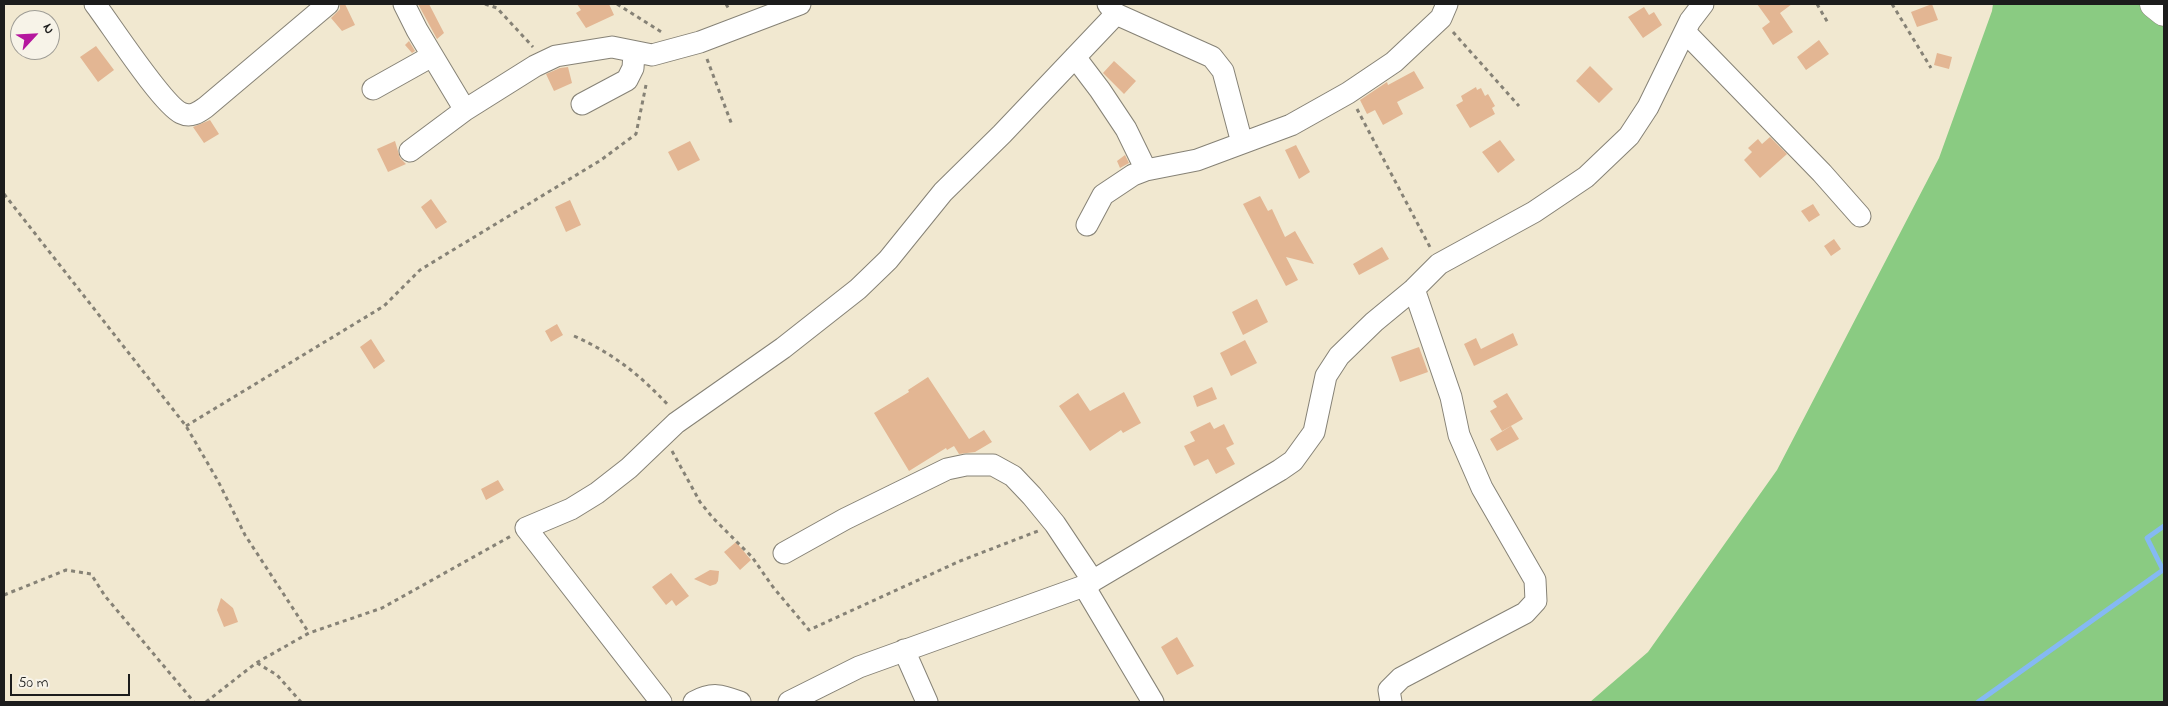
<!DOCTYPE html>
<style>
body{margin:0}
#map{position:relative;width:2168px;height:706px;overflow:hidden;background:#f1e8d0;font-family:"Indie Flower",sans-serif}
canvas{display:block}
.frame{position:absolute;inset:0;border:5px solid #1c1c1c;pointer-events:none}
.north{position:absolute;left:10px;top:10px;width:50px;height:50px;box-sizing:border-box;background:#f7f3e8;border:1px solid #9f9d96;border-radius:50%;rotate:65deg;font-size:14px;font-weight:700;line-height:20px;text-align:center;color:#1c1c1c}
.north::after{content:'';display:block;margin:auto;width:18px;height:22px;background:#b5179e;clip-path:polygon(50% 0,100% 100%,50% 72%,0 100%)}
.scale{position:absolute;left:10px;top:674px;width:120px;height:22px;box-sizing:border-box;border:2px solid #1c1c1c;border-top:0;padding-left:6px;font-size:15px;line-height:18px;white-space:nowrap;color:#1c1c1c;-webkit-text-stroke:4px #f7f3e8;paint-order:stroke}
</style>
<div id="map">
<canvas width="2168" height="706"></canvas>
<div class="frame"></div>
<div class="north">N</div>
<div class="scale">50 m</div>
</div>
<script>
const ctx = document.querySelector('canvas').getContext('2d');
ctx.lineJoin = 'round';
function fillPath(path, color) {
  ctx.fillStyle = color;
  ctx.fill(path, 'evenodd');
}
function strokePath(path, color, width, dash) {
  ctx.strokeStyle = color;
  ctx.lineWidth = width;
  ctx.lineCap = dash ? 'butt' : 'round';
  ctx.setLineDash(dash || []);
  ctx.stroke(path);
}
fillPath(new Path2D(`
 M 1993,4 L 2164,4 L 2164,702 L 1590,702 L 1648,652 L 1777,470 L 1939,158 L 1992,11 Z`), '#8acb82');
strokePath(new Path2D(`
 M 1978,702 L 2163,570 L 2147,538 L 2164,526`), '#85b9f3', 5);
fillPath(new Path2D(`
 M 340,4 L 345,4 L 355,25 L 342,31 L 331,18 L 340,9 Z
 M 418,4 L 429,4 L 444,33 L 437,39 Z
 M 577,4 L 609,4 L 614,15 L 586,28 L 576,13 L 581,10 Z
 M 1757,4 L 1792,4 L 1780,13 L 1793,32 L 1773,45 L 1762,28 L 1770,22 Z
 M 1932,4 L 1938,20 L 1917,27 L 1911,12 Z
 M 1644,7 L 1649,15 L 1654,12 L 1662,25 L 1643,38 L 1628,17 Z
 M 1819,40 L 1829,54 L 1806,70 L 1797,57 Z
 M 409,41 L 415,51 L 412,53 L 405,45 Z
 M 96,46 L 114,70 L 98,82 L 80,57 Z
 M 1937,53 L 1952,57 L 1949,69 L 1934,65 Z
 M 1114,61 L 1136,81 L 1124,94 L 1103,73 Z
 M 1590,66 L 1613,89 L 1599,103 L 1576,81 Z
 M 568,67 L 572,83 L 554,91 L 546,74 L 560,68 Z
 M 1414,71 L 1424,88 L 1397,102 L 1403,114 L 1383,125 L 1375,110 L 1367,114 L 1360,100 L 1387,82 L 1388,85 Z
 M 1476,87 L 1477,90 L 1481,88 L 1485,96 L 1488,94 L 1495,106 L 1492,108 L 1495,114 L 1470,128 L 1456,105 L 1463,101 L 1461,96 Z
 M 210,120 L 219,134 L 204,143 L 193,127 Z
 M 1770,137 L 1787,154 L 1760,178 L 1744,160 L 1752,152 L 1748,148 L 1758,139 L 1762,144 Z
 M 1500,140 L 1515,160 L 1498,173 L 1482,152 Z
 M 395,141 L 400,158 L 406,164 L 388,172 L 377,149 Z
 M 690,141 L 700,160 L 678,171 L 668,152 Z
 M 1296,145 L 1310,172 L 1299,179 L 1285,150 Z
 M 1125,155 L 1129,163 L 1120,168 L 1117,161 Z
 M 1260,196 L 1268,211 L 1272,209 L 1285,237 L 1295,231 L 1314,264 L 1286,257 L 1298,280 L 1286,286 L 1243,204 Z
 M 431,199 L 447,222 L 436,229 L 421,207 Z
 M 570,200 L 581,225 L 566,232 L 555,207 Z
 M 1813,204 L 1820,215 L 1809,222 L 1801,211 Z
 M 1834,239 L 1841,249 L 1831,256 L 1824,246 Z
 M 1382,247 L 1389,259 L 1359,275 L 1353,264 Z
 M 1257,299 L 1268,322 L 1243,335 L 1232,312 Z
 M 557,324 L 563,335 L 551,342 L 545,331 Z
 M 1513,333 L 1518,345 L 1474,366 L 1464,344 L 1476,338 L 1481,349 Z
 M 371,339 L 385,361 L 374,369 L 360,347 Z
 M 1245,340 L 1257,363 L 1231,376 L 1220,353 Z
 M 1419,347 L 1428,372 L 1400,382 L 1391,357 Z
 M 928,377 L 969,439 L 984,430 L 992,442 L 975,452 L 959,454 L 954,446 L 947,450 L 946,448 L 909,471 L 874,413 L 909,392 L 908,390 Z
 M 1212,387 L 1217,399 L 1197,407 L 1193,396 Z
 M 1124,392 L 1141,423 L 1123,433 L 1121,430 L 1090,451 L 1059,406 L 1078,393 L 1090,411 Z
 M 1507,393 L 1523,419 L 1502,431 L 1490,411 L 1497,407 L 1493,401 Z
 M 1210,422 L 1214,429 L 1224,424 L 1234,444 L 1226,448 L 1235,464 L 1216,474 L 1208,459 L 1194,466 L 1184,446 L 1195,441 L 1190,432 Z
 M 1511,426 L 1519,439 L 1497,451 L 1490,439 Z
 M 498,480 L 504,490 L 486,500 L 481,489 Z
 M 736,542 L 751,560 L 740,570 L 724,552 Z
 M 710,570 L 719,571 L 718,581 L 716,584 L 710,586 L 694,579 Z
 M 671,573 L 689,596 L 676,606 L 672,600 L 666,605 L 652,587 Z
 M 221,598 L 233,608 L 238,622 L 224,627 L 217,610 Z
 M 1177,637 L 1194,666 L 1177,675 L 1161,647 Z`), '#e3b693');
const minor = new Path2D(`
 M 95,4 C 111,25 162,104 181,113 C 191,118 199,112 206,107 L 328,4
 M 404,4 L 417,30 L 465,110 L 535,66 L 556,56 L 612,47 L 652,55 L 700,42 L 800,4
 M 1108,4 L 1116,14 L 1212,57 L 1223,71 L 1242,143
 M 1685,32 L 1822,173 L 1860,216
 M 1075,57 L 1100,90 L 1126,129 L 1146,170
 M 373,89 L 432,56
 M 582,104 L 627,80 L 633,68 L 634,53
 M 410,151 L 465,110
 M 1087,225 L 1103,195 L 1133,175 L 1146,170 L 1197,160 L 1291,125 L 1348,93 L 1394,62 L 1441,18 L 1447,4
 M 784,553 L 845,519 L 947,469 L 966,465 L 993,465 L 1013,476 L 1032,496 L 1055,524 L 1093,581
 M 1084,586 L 1153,702
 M 904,650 L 927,702
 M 661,702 L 526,528 L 571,509 L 597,493 L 629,468 L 676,423 L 783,348 L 858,289 L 888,260 L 943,192 L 1002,134 L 1116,14
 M 694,702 C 712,692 721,695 740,702
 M 789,702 L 859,667 L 1084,586 L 1280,470 L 1293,461 L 1314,432 L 1326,376 L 1339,356 L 1374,322 L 1414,289 L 1439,264 L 1534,212 L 1586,177 L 1629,136 L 1648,107 L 1690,21 L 1703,4
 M 1391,702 L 1389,690 L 1401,678 L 1525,613 L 1536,601 L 1535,580 L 1482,488 L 1459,435 L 1451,397 L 1414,289`);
const major = new Path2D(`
 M 2154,4 L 2164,12`);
strokePath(minor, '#868276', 23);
strokePath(major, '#868276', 29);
strokePath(new Path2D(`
 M 485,4 L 497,8 L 533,47
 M 617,4 L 663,33
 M 726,4 L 730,11
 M 1817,4 L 1828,23
 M 1892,4 L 1931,68
 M 1453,32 L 1519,106
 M 707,59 L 732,125
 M 1357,109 L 1431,249
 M 4,194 L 186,426 L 218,481 L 245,535 L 309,633
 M 574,336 C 614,354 639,374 669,406
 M 186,426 L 384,306 L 420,270 L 601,160 L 636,134 L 646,85
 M 672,451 L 700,502 L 713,518 L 752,557 L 773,587 L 809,630 L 960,561 L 1038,531
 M 4,595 L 66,570 L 91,574 L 105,596 L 194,702
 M 257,663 L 277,675 L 301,702
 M 206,702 L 256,663 L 309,633 L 382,608 L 511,536`), '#868276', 3, [4, 4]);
strokePath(minor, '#fff', 21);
strokePath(major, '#fff', 28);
</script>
